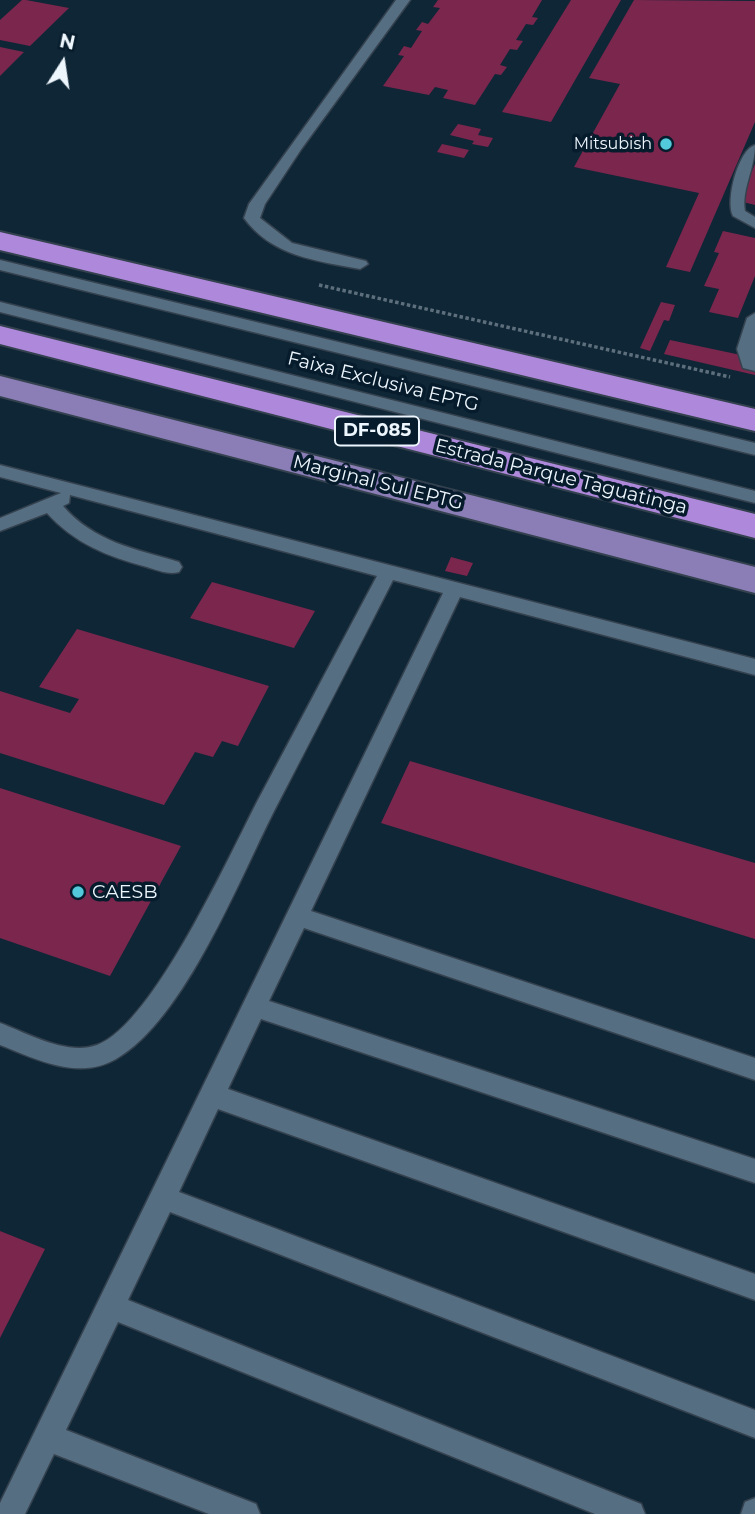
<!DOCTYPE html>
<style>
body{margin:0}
#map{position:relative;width:755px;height:1514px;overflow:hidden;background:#0f2636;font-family:Montserrat,sans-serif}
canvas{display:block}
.north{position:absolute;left:28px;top:28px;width:70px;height:70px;-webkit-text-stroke:5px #061c2c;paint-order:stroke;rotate:12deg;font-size:19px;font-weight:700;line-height:28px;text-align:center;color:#eef6fd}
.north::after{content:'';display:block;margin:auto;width:24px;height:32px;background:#eef6fd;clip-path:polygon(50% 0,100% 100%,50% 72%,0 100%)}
</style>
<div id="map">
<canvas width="755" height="1514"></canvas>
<div class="north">N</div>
</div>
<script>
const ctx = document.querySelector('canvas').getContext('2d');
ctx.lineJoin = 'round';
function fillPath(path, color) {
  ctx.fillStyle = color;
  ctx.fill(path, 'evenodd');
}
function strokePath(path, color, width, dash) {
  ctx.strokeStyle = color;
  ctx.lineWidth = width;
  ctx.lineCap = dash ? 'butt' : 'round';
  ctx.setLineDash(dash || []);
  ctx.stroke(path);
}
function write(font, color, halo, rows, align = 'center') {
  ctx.font = font + ' Montserrat,sans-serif';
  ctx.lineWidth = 7;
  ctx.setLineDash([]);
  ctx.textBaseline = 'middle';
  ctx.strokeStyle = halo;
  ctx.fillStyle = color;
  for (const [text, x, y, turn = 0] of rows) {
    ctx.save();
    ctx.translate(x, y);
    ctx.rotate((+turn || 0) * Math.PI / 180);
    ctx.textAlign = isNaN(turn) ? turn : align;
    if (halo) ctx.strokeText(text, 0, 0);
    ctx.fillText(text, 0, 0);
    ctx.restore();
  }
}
fillPath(new Path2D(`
 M 22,0 L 26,0 L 69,8 L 30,46 L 0,40 L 0,20 Z
 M 438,0 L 542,0 L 532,17 L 538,18 L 533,25 L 526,24 L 516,40 L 523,41 L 517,50 L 510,49 L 500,65 L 507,67 L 501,75 L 495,74 L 475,105 L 443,98 L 448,90 L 435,87 L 429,95 L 383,86 L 404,56 L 398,55 L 404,46 L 411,48 L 422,31 L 416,30 L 422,22 L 428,24 L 440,8 L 433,7 Z
 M 571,0 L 621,0 L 551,122 L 502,112 Z
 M 634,0 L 755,1 L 755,122 L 690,272 L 666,267 L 699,193 L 574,167 L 620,84 L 589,78 Z
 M 0,47 L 24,52 L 0,76 Z
 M 458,124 L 481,129 L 478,135 L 493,138 L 488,147 L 472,144 L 474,141 L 450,135 Z
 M 442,144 L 469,150 L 464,158 L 437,152 Z
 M 755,164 L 755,205 L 739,201 Z
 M 723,231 L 755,238 L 755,276 L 738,318 L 709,312 L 719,289 L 704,286 L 719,253 L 714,252 Z
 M 661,302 L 675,305 L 669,321 L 664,320 L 650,351 L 640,348 Z
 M 670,340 L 755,358 L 755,375 L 664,354 Z
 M 451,557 L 473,563 L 467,576 L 445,571 Z
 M 212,582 L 315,611 L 294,648 L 190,618 Z
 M 77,629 L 269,686 L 238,746 L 222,741 L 213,757 L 195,752 L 164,805 L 0,753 L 0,691 L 70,713 L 79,699 L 39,687 Z
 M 410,761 L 755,863 L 755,939 L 381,823 Z
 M 0,788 L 181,846 L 110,976 L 0,938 Z
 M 0,1231 L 45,1249 L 0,1338 Z`), '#7b264d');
const lane = new Path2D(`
 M 396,0 L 410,0 L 302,148 L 265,204 L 260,218 L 292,243 L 366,261 L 368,264 L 360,269 C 316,261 272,256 244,218 L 249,204 Z
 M 755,145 C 755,169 741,190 745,211 L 755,217 L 755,228 L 733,216 C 725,201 738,150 755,145 Z
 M 0,260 L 755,443 L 755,455 L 0,270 Z
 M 0,302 L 755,491 L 755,503 L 0,312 Z
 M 755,313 L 755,371 L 743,368 L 737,349 L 747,318 Z
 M 0,465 L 755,659 L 755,675 L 460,597 L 311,911 L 755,1058 L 755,1080 L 304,928 L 269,1001 L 755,1159 L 755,1183 L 261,1019 L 228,1089 L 755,1274 L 755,1300 L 218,1109 L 179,1192 L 755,1410 L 755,1438 L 170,1212 L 128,1300 L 641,1504 L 645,1514 L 595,1514 L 118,1322 L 66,1430 L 256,1504 L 260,1514 L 209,1514 L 54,1454 L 25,1514 L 0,1514 L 0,1503 L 443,593 L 393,580 C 354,657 314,734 274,811 C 239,880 184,1020 116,1059 C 78,1081 36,1059 0,1045 L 0,1023 C 27,1033 67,1056 97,1045 C 153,1024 229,856 258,800 C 298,725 337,651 377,576 L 70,495 L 69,503 L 63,506 C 94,542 135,549 179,562 L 182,567 L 179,572 C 168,575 157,570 147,567 C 108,557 74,543 47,513 L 0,531 L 0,518 L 61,493 L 0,477 Z
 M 755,1498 L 755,1514 L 741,1514 L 745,1502 Z`);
const primary = new Path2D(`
 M 0,376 L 755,567 L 755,593 L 0,396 Z`);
const highway = new Path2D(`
 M 0,232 L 755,409 L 755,431 L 0,250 Z
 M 0,326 L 755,514 L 755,538 L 0,344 Z`);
strokePath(lane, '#34414e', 3);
strokePath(primary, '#34414e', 4);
strokePath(highway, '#34414e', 4);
strokePath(new Path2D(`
 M 319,285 L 730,377`), '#5d6f7c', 3.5, [3.5, 2.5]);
fillPath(lane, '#566e81');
fillPath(primary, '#8b7eb6');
fillPath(highway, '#ae88da');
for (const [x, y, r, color] of [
 [666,144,7,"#53cadc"],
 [78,892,7,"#53cadc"]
]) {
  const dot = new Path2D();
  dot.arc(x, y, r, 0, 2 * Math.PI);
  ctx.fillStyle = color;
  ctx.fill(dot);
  strokePath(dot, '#061c2c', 2.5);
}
write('16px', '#eef6fd', '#061c2c', [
 ["Mitsubish",652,144]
], 'right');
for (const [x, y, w] of [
 [377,431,84]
]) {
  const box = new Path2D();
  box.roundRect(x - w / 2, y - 14.5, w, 29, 5);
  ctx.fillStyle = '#061c2c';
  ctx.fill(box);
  strokePath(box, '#eef6fd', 2);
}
write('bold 18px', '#eef6fd', null, [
 ["DF-085",377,431]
]);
write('19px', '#eef6fd', '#061c2c', [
 ["Faixa Exclusiva EPTG",383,382,14],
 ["Estrada Parque Taguatinga",561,477,14],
 ["Marginal Sul EPTG",378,483,14]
]);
write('19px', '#eef6fd', '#061c2c', [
 ["CAESB",92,892]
], 'left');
</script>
